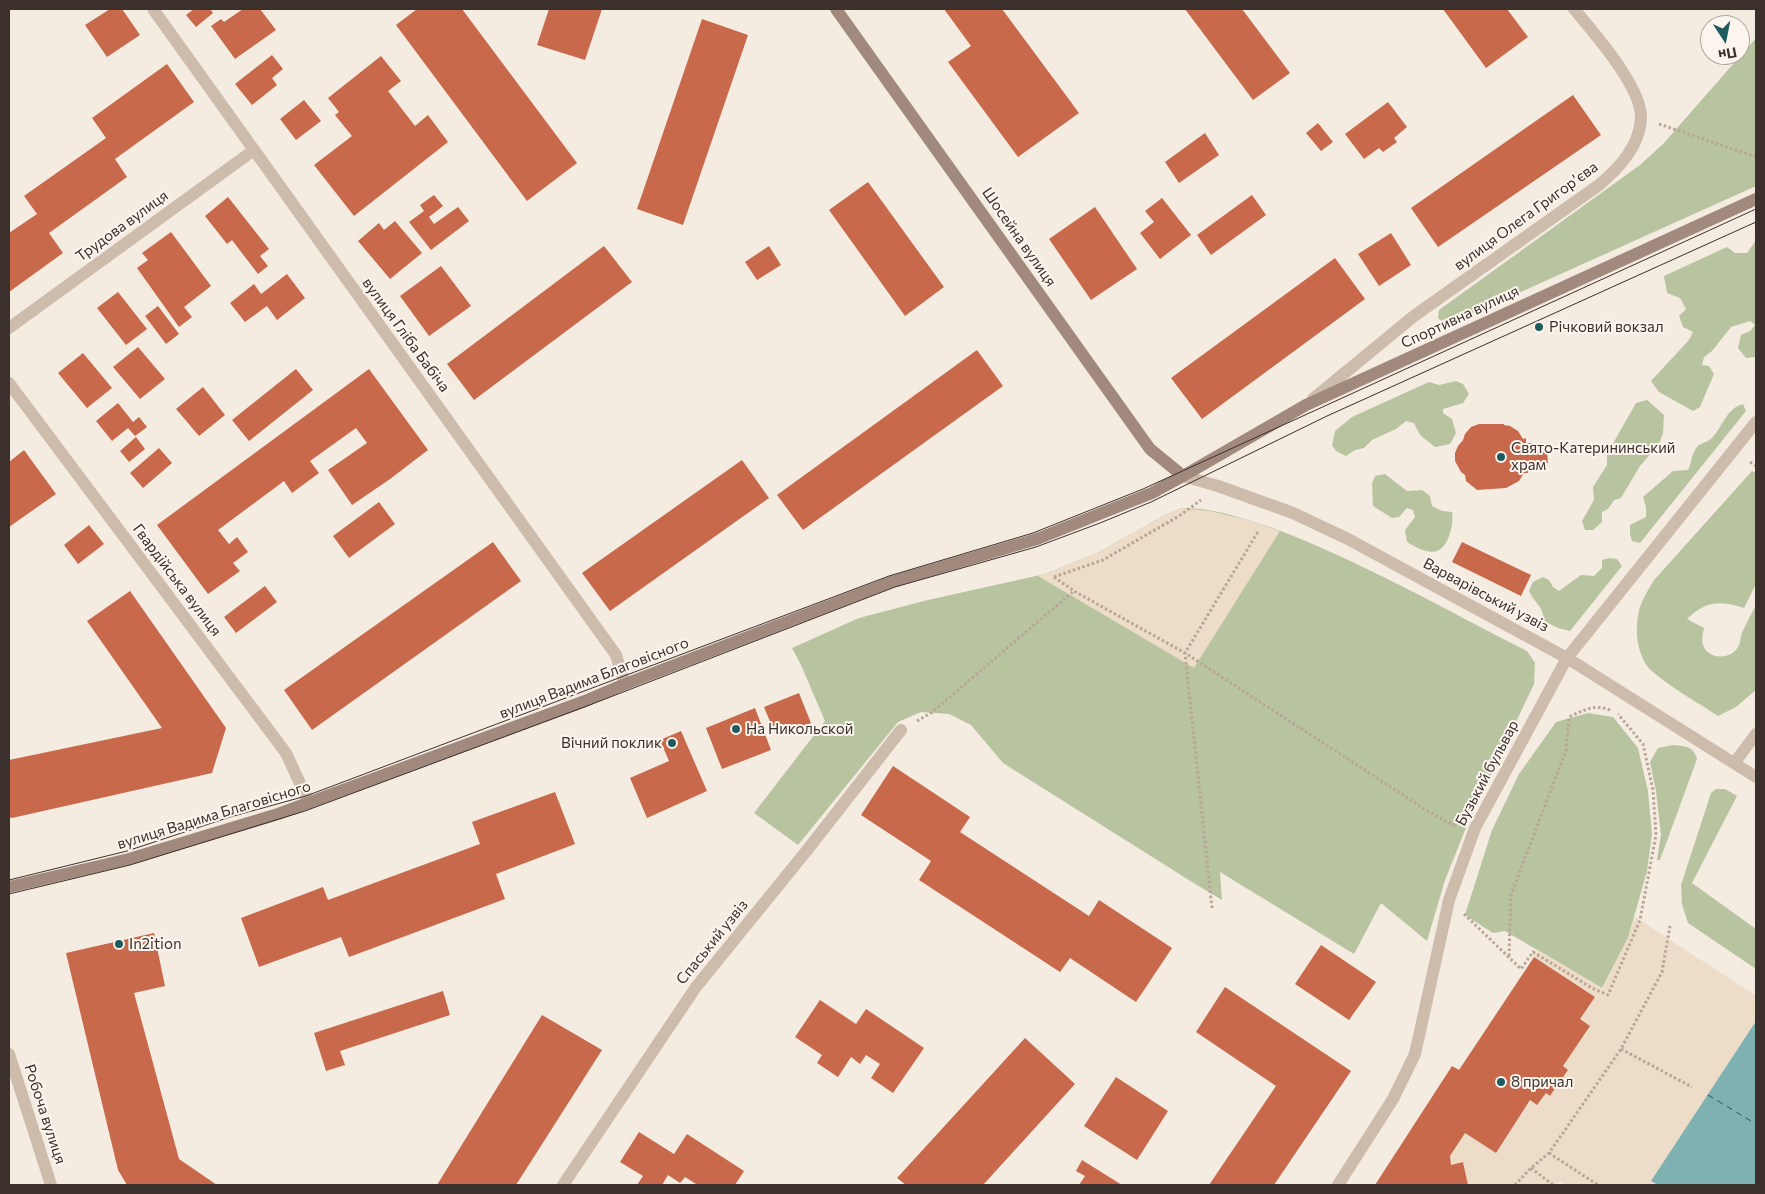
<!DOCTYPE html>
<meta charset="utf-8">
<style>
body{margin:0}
#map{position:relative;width:1765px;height:1194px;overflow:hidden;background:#f4ebe1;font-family:Commissioner,sans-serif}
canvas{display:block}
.frame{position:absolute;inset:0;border:10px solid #3b302b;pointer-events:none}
.north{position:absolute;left:1700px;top:15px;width:50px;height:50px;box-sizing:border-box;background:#fbf5ee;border:1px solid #aea6a0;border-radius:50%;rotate:169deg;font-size:14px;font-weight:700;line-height:20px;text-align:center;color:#3b302b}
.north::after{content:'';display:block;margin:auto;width:18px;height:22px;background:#1f5a5e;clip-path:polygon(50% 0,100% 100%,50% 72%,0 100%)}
</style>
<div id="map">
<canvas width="1765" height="1194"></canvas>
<div class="frame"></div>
<div class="north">Пн</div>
</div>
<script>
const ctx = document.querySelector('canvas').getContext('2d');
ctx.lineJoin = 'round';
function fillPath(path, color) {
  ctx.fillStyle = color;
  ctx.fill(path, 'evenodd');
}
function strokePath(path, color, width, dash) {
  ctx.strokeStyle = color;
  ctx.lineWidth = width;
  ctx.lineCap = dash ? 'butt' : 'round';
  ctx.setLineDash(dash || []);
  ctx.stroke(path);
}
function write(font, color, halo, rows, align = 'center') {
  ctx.font = font + ' Commissioner,sans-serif';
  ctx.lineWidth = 4;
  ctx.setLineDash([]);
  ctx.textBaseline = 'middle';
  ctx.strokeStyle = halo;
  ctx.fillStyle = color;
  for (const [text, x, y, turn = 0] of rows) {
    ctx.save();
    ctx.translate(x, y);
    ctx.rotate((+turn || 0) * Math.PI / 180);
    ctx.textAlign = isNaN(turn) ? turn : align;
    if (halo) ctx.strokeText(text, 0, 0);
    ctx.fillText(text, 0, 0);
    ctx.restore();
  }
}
fillPath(new Path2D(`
 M 1756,38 L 1756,186 L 1452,323 L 1445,324 L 1438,318 L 1439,310 L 1640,165 L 1663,144 Z
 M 1756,240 L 1756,357 L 1746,358 L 1738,348 L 1741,335 L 1750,331 L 1755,325 L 1750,321 L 1731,327 L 1712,351 L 1704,357 L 1702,365 L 1709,366 L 1714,374 L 1700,407 L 1693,411 L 1659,392 L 1651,381 L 1689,340 L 1693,332 L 1683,327 L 1679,316 L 1686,309 L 1680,298 L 1667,293 L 1664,276 L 1727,247 L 1735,253 L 1747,253 Z
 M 1456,381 L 1463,384 L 1469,394 L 1463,403 L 1443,409 L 1443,413 L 1452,419 L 1456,433 L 1450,444 L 1435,447 L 1420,435 L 1414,423 L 1406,421 L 1396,429 L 1372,440 L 1364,448 L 1355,450 L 1346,456 L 1336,451 L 1332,445 L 1335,431 L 1352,417 L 1429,382 L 1439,385 Z
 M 1647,400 L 1664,415 L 1663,433 L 1659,444 L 1640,466 L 1621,498 L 1614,500 L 1608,509 L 1602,512 L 1602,522 L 1593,530 L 1585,530 L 1582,521 L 1594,500 L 1593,487 L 1607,465 L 1607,454 L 1636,403 Z
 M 1743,404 L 1746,411 L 1640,543 L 1632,541 L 1630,534 L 1630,525 L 1646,517 L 1646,507 L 1643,497 L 1673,471 L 1688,470 C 1691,464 1691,458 1694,452 C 1699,441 1706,444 1712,438 C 1723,426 1727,408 1743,404 Z
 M 1752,471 L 1756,473 L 1756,584 L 1744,608 C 1720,600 1705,601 1687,619 L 1704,628 C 1702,637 1700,647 1709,653 C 1719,660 1735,656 1739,645 C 1741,641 1740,637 1742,633 C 1746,624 1751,614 1756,605 L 1756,690 L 1736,707 L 1718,716 C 1697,702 1673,689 1653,672 C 1636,658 1634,627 1640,607 C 1644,596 1649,588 1655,579 Z
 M 1385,474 L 1407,491 L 1422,490 L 1430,496 L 1432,506 L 1442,511 L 1452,512 C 1453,521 1452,527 1449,536 C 1441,559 1425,553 1407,542 L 1405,530 L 1415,517 L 1413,510 L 1407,508 L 1399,517 L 1392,518 L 1373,506 L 1372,484 L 1375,476 Z
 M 1181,508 C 1211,507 1242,518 1270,527 C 1359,560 1442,608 1527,651 L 1535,663 L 1534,684 L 1468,823 L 1445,880 L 1427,941 L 1381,903 L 1354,954 L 1220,872 L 1222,900 L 1192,882 L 1003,763 L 971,725 L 949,714 L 921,712 L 898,722 L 798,845 L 754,813 L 825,721 L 801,665 L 792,648 L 859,618 L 928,600 L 1045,574 L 1097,553 L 1165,515 Z
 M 1609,558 L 1617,559 L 1622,566 L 1570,631 L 1558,628 L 1544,621 C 1543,605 1535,604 1529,591 L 1533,582 L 1543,577 L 1549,580 L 1553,587 L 1559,591 L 1581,575 L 1594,576 L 1602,568 L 1602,560 Z
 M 1588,713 L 1613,717 L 1638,748 L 1648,791 L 1652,834 L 1647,871 L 1628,938 L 1602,988 L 1505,931 L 1493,933 L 1465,915 L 1492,830 L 1519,774 L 1556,722 Z
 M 1673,745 C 1686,747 1693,745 1697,759 L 1660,860 L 1657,860 L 1661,835 L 1656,791 L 1650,762 L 1658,748 Z
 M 1716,789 L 1725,789 L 1737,796 L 1692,883 L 1756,929 L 1756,969 L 1688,923 L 1682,904 L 1681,885 L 1711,793 Z`), '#b8c4a0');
fillPath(new Path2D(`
 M 1181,508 L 1210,511 L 1248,520 L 1280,531 L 1194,668 L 1038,576 L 1045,574 L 1097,553 L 1165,515 Z
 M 1635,917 L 1756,996 L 1756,1021 L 1652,1180 L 1658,1185 L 1566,1185 L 1560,1181 L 1556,1185 L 1468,1185 L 1463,1162 L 1451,1165 L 1450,1156 L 1465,1133 L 1496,1153 L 1530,1100 L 1537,1105 L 1546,1093 L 1551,1096 L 1568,1070 L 1563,1066 L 1590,1026 L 1580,1019 L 1595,997 L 1534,957 L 1538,950 L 1602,988 L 1628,938 Z`), '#ecdcc8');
fillPath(new Path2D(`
 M 1756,1021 L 1756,1185 L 1658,1185 L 1651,1181 Z`), '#7fb0b2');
strokePath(new Path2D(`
 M 1708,1095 L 1756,1124`), '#1f5a5e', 1, [6, 5]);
fillPath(new Path2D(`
 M 110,9 L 122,9 L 140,35 L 107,57 L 85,25 Z
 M 194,9 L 210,9 L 213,13 L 196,27 L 186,15 Z
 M 243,9 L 260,9 L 276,30 L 235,59 L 211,26 L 221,19 L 224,22 Z
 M 417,9 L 462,9 L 577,163 L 527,201 L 396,25 Z
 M 549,9 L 602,9 L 585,60 L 537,45 Z
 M 944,9 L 1002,9 L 1079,113 L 1018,157 L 948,62 L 971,46 Z
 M 1185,9 L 1242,9 L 1290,73 L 1253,100 Z
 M 1443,9 L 1507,9 L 1528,37 L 1486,68 Z
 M 702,19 L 748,35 L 683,225 L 637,209 Z
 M 272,55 L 283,69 L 272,78 L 277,85 L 252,105 L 235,84 Z
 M 381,56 L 401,81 L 388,91 L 415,126 L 428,115 L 448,142 L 354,216 L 314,165 L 352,136 L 335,115 L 339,112 L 328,98 Z
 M 167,64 L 194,102 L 115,159 L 127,177 L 49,233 L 63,253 L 9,292 L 9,233 L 37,214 L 24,196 L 106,138 L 92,118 Z
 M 1573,95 L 1601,135 L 1438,247 L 1411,208 Z
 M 304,100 L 321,121 L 296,140 L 280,119 Z
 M 1388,102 L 1407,127 L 1394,138 L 1397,142 L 1383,152 L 1379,148 L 1364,159 L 1345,134 Z
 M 1318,123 L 1333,142 L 1321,151 L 1306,133 Z
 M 1205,133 L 1219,155 L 1179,183 L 1165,162 Z
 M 868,182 L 944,287 L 905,316 L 829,210 Z
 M 434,195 L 443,206 L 429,217 L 434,224 L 458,207 L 469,221 L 431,250 L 409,222 L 424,211 L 420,205 Z
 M 1252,195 L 1266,215 L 1211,255 L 1197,235 Z
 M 228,197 L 269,249 L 260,256 L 268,266 L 258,274 L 232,240 L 227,244 L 205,216 Z
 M 1162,198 L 1191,235 L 1160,259 L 1140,233 L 1154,222 L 1145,211 Z
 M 1095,207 L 1137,269 L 1091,300 L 1049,239 Z
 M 395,221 L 422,253 L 390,279 L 358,241 L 379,223 L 384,230 Z
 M 171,232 L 211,286 L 184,307 L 192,317 L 179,327 L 137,268 L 148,260 L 142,253 Z
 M 1391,233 L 1411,265 L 1379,286 L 1358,254 Z
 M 604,246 L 632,282 L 474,400 L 447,364 Z
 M 769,246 L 781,265 L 757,280 L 745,262 Z
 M 1335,258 L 1365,299 L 1202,419 L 1171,378 Z
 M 441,266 L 471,306 L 429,336 L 400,296 Z
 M 287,274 L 305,298 L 277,320 L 267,306 L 245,322 L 230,303 L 254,284 L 261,294 Z
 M 118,292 L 147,329 L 126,345 L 97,308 Z
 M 158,306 L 179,334 L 166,344 L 145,316 Z
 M 138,347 L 165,379 L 140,399 L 113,367 Z
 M 977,350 L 1003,386 L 803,530 L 777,495 Z
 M 83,353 L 112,388 L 87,408 L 58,373 Z
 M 296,369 L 313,390 L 249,441 L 232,420 Z
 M 369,369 L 428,450 L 390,479 L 352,505 L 328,470 L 367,443 L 356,428 L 310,461 L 319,473 L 292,493 L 284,481 L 218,530 L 229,544 L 237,537 L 248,552 L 233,563 L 240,571 L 208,594 L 157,525 Z
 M 203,387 L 225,415 L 199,436 L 176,409 Z
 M 118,403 L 133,422 L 139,417 L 147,427 L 135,436 L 128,428 L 112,441 L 96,421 Z
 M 1479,424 L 1504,424 L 1504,425 L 1510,426 L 1518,431 L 1523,439 L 1526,438 L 1526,443 L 1537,443 L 1537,450 L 1547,450 L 1548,463 L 1537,463 L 1537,471 L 1528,471 L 1528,473 L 1524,473 L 1519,481 L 1506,488 L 1477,490 L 1466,481 L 1465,475 L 1461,472 L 1455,461 L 1455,453 L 1458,446 L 1463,440 L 1465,434 L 1471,427 Z
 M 136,437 L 145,449 L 129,462 L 120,451 Z
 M 159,448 L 172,463 L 143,488 L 130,473 Z
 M 24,450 L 56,494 L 9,527 L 9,462 Z
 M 742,460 L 769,498 L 610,611 L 582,573 Z
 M 379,502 L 395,524 L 349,558 L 333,536 Z
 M 89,525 L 104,544 L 78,564 L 64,545 Z
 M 493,542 L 521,581 L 312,730 L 284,690 Z
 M 1462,542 L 1531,575 L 1521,596 L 1452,562 Z
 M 265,586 L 277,602 L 236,633 L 224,617 Z
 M 130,591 L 226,728 L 212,773 L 12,818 L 9,817 L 9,760 L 162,728 L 87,621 Z
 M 799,693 L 811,723 L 776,736 L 764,707 Z
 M 755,708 L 771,750 L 722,769 L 706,728 Z
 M 681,731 L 707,791 L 647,818 L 630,778 L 669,761 L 660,740 Z
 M 893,766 L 970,817 L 960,832 L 1089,916 L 1099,900 L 1172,948 L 1136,1002 L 1070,958 L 1060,972 L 919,880 L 931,861 L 861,815 Z
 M 555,792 L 575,844 L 496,874 L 505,899 L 349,957 L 341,937 L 259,967 L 241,918 L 323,887 L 328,900 L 480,844 L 472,822 Z
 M 154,933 L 165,986 L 134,993 L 179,1159 L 217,1185 L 127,1185 L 118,1170 L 66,953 Z
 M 1321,945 L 1376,982 L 1349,1020 L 1295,984 Z
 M 1534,957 L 1595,997 L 1580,1019 L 1590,1026 L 1563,1066 L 1568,1070 L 1550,1096 L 1546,1093 L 1537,1105 L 1530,1100 L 1496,1153 L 1465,1133 L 1450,1156 L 1451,1165 L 1463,1162 L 1468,1185 L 1375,1185 L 1452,1066 L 1459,1070 Z
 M 1225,987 L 1351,1071 L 1274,1185 L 1209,1185 L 1276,1086 L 1196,1032 Z
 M 443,991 L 450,1015 L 340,1051 L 345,1065 L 326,1071 L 314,1033 Z
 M 820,1000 L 856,1024 L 866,1009 L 924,1048 L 893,1093 L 871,1078 L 880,1064 L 866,1055 L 860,1064 L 851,1057 L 838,1077 L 817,1063 L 822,1055 L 795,1037 Z
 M 542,1015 L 602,1050 L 516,1185 L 437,1185 Z
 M 1025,1038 L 1075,1084 L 983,1185 L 906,1185 L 897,1178 Z
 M 1116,1077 L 1168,1111 L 1137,1160 L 1084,1126 Z
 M 639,1132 L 674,1154 L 687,1134 L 744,1171 L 735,1185 L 695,1185 L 696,1184 L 685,1177 L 680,1183 L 668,1175 L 662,1185 L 637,1185 L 643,1176 L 620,1162 Z
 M 1082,1160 L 1122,1185 L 1079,1185 L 1085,1176 L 1076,1171 Z`), '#c8694b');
strokePath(new Path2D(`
 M 1659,124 L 1756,157
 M 1750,462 L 1756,466
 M 1054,577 L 1074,591 L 1185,653 L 1429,812 L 1457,827
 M 1054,577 L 1103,560 L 1179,516 L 1201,500
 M 917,721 L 931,713 L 1074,591
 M 1212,908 L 1185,653 L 1259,530
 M 1464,914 L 1521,969 L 1533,952 L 1592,988 L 1608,995 L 1640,920 L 1656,835 L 1653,790 L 1643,744 L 1618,714
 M 1509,956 L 1511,895 L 1566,750 L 1569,717 C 1584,710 1596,703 1612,711
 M 1621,1049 L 1692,1087
 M 1549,1153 L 1598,1185
 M 1531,1168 L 1553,1185
 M 1515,1185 L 1531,1168 L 1549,1153 L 1621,1049 L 1662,972 L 1670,926`), '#b9a596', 3, [2.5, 2.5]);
strokePath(new Path2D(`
 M 1735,762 L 1756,734`), '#cdbbac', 12);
strokePath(new Path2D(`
 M 153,9 L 616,655 L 625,684
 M 9,328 L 254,150
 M 9,383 L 286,753 L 309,803
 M 1313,399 L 1414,316 L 1599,185 C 1619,168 1639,147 1641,119 C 1643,88 1593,32 1574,9
 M 1183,476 L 1218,486 L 1293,513 L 1348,539 L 1567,658 L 1756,777
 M 9,1054 L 51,1185
 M 563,1185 L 696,987 L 808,849 L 901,730
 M 1338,1185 L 1393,1099 L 1415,1054 L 1449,900 L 1475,828 L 1567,658 L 1756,422`), '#cdbbac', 12);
strokePath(new Path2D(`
 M 836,9 L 1150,449 L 1183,476
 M 9,887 L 129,859 L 278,814 L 585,701 L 625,684 L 891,582 L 1037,539 L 1152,493 L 1183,476 L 1306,405 L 1756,199`), '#a18a7d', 12);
strokePath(new Path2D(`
 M 9,880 L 127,851 L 230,817 L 306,796 L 889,576 L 1033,533 L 1143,489 L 1756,209
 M 9,894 L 130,865 L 305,811 L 587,706 L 895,587 L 1036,547 L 1100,523 L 1151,502 L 1327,416 L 1756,222`), '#3b302b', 1);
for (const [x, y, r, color] of [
 [1539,327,5,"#1f5a5e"],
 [1501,457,5,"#1f5a5e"],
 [736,729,5,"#1f5a5e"],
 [672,743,5,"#1f5a5e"],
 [119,944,5,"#1f5a5e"],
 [1501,1082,5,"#1f5a5e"]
]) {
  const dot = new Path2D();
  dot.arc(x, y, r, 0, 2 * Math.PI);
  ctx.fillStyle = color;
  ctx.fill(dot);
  strokePath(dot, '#fbf5ee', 2);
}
write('15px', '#3b302b', '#fbf5ee', [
 ["вулиця Олега Григорʼєва",1526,216,-36],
 ["Трудова вулиця",122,226,-36],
 ["Шосейна вулиця",1019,237,55],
 ["Спортивна вулиця",1460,317,-25],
 ["вулиця Гліба Бабіча",406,335,54],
 ["Гвардійська вулиця",177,580,53],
 ["Варварівський узвіз",1486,595,28],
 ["вулиця Вадима Благовісного",594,678,-21],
 ["Бузький бульвар",1487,773,-62],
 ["вулиця Вадима Благовісного",214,815,-17],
 ["Спаський узвіз",712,942,-51],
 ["Робоча вулиця",45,1114,72]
]);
write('15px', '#3b302b', '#fbf5ee', [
 ["Річковий вокзал",1549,327],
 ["Свято-Катерининський",1511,448],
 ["храм",1511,465],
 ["На Никольской",746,729],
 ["Вічний поклик",662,743,"right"],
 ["In2ition",129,944],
 ["8 причал",1511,1082]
], 'left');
</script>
